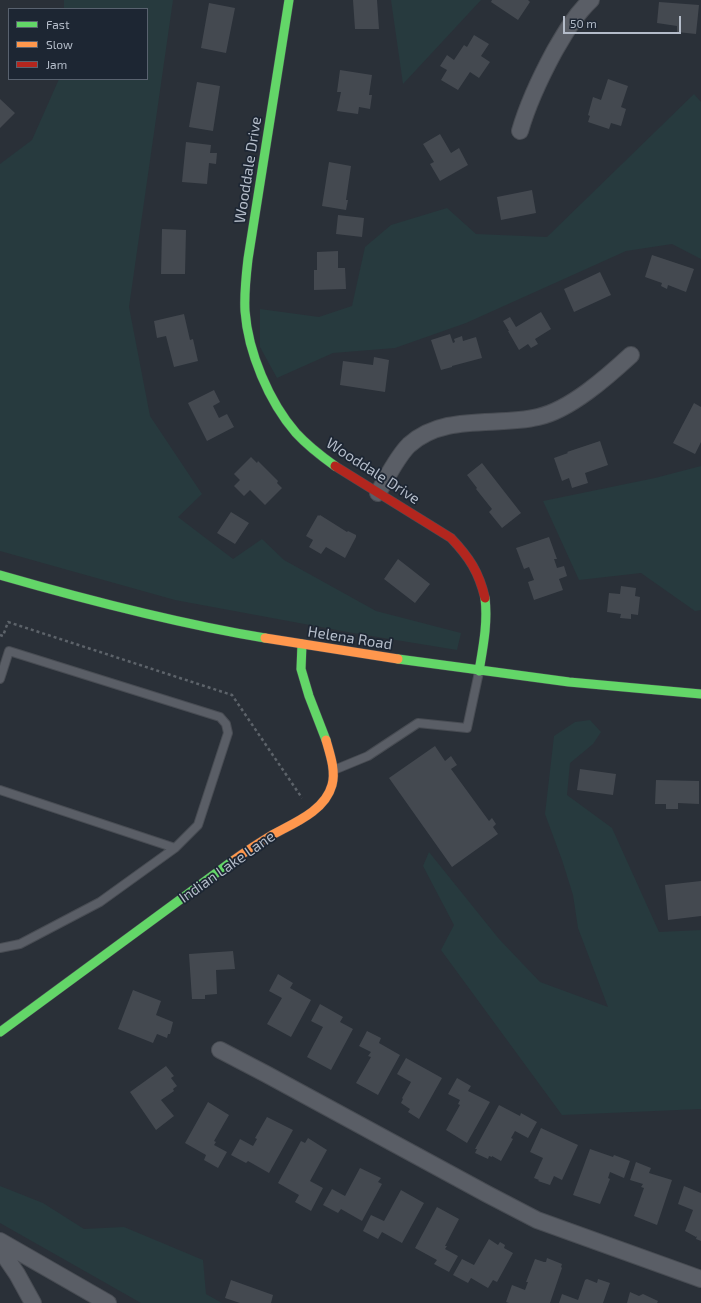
<!DOCTYPE html>
<style>
body{margin:0}
#map{position:relative;width:701px;height:1303px;overflow:hidden;background:#2a3038;font-family:"Exo 2",sans-serif}
canvas{display:block}
.legend{position:absolute;left:8px;top:8px;width:140px;height:72px;box-sizing:border-box;background:#1d2633;border:1px solid #59626f;margin:0;padding:5px 7px;list-style:none;font-size:12px;color:#b4bcc9}
.legend li{display:flex;align-items:center;gap:8px;height:20px}
.legend b{width:20px;border:1px solid #59626f}
.scale{position:absolute;left:563px;top:16px;width:118px;height:18px;box-sizing:border-box;border:2px solid #b4bcc9;border-top:0;padding-left:5px;font-size:12px;line-height:14px;white-space:nowrap;color:#b4bcc9;-webkit-text-stroke:3px #1d2633;paint-order:stroke}
</style>
<div id="map">
<canvas width="701" height="1303"></canvas>
<ul class="legend">
<li><b style="height:5px;background:#63d668"></b>Fast</li>
<li><b style="height:5px;background:#ff974d"></b>Slow</li>
<li><b style="height:5px;background:#b3261e"></b>Jam</li>
</ul>
<div class="scale">50 m</div>
</div>
<script>
const ctx = document.querySelector('canvas').getContext('2d');
ctx.lineJoin = 'round';
function fillPath(path, color) {
  ctx.fillStyle = color;
  ctx.fill(path, 'evenodd');
}
function strokePath(path, color, width, dash) {
  ctx.strokeStyle = color;
  ctx.lineWidth = width;
  ctx.lineCap = dash ? 'butt' : 'round';
  ctx.setLineDash(dash || []);
  ctx.stroke(path);
}
function write(font, color, halo, rows, align = 'center') {
  ctx.font = font + ' "Exo 2",sans-serif';
  ctx.lineWidth = 3.5;
  ctx.setLineDash([]);
  ctx.textBaseline = 'middle';
  ctx.strokeStyle = halo;
  ctx.fillStyle = color;
  for (const [text, x, y, turn = 0] of rows) {
    ctx.save();
    ctx.translate(x, y);
    ctx.rotate((+turn || 0) * Math.PI / 180);
    ctx.textAlign = isNaN(turn) ? turn : align;
    if (halo) ctx.strokeText(text, 0, 0);
    ctx.fillText(text, 0, 0);
    ctx.restore();
  }
}
fillPath(new Path2D(`
 M 64,0 L 173,0 L 129,307 L 150,416 L 202,494 L 178,517 L 233,559 L 262,539 L 284,560 L 376,611 L 461,633 L 457,650 L 353,633 L 175,600 L 0,551 L 0,164 L 32,140 L 59,79 L 147,79 L 147,9 L 64,9 Z
 M 391,0 L 481,0 L 403,84 Z
 M 694,94 L 701,102 L 701,259 L 672,244 L 626,251 L 466,323 L 395,348 L 333,353 L 277,378 L 260,347 L 260,309 L 319,317 L 352,306 L 365,247 L 391,225 L 447,208 L 476,234 L 547,237 Z
 M 701,466 L 701,610 L 695,611 L 641,573 L 579,580 L 543,501 L 655,478 Z
 M 590,720 L 601,732 L 593,744 L 570,763 L 567,795 L 612,828 L 659,932 L 701,930 L 701,1109 L 562,1115 L 441,950 L 454,925 L 423,866 L 429,852 L 499,939 L 540,982 L 608,1007 L 578,928 L 573,895 L 562,860 L 545,814 L 554,736 L 575,722 Z
 M 0,1186 L 43,1203 L 84,1229 L 124,1227 L 203,1260 L 206,1294 L 222,1303 L 141,1303 L 0,1223 Z`), '#273a3e');
fillPath(new Path2D(`
 M 353,0 L 377,0 L 379,29 L 355,29 Z
 M 492,0 L 528,0 L 530,2 L 518,20 L 491,2 Z
 M 659,2 L 699,5 L 696,34 L 677,32 L 677,26 L 657,23 Z
 M 209,3 L 235,8 L 226,53 L 201,48 Z
 M 474,35 L 489,44 L 481,56 L 490,62 L 479,78 L 470,72 L 458,90 L 441,80 L 447,70 L 440,66 L 447,55 L 454,60 L 464,45 L 467,47 Z
 M 340,70 L 372,75 L 369,95 L 372,95 L 370,109 L 359,107 L 358,114 L 337,111 L 341,92 L 337,92 Z
 M 608,79 L 628,86 L 621,107 L 626,109 L 621,126 L 611,123 L 609,129 L 588,122 L 590,116 L 588,115 L 593,97 L 601,100 Z
 M 197,82 L 220,86 L 213,131 L 189,127 Z
 M 0,99 L 15,113 L 0,128 Z
 M 440,134 L 451,153 L 459,148 L 468,165 L 440,181 L 430,164 L 434,162 L 423,144 Z
 M 186,142 L 211,145 L 210,153 L 217,153 L 216,164 L 209,163 L 207,184 L 182,182 Z
 M 329,162 L 351,166 L 346,200 L 348,200 L 346,210 L 322,206 Z
 M 532,190 L 536,213 L 501,220 L 497,197 Z
 M 338,215 L 364,218 L 362,237 L 336,234 Z
 M 162,229 L 186,230 L 185,274 L 161,274 Z
 M 338,251 L 338,268 L 345,268 L 346,289 L 314,290 L 314,270 L 317,270 L 317,252 Z
 M 652,255 L 694,269 L 686,292 L 668,285 L 667,289 L 661,286 L 662,283 L 645,277 Z
 M 600,272 L 611,295 L 574,312 L 564,289 Z
 M 541,312 L 551,329 L 535,339 L 538,344 L 531,348 L 528,344 L 519,350 L 508,331 L 509,331 L 503,321 L 510,317 L 516,327 Z
 M 184,314 L 190,340 L 193,339 L 198,361 L 174,367 L 166,336 L 157,338 L 154,321 Z
 M 450,334 L 453,343 L 455,342 L 454,339 L 462,336 L 463,341 L 476,337 L 482,358 L 452,366 L 452,367 L 441,370 L 431,340 Z
 M 374,357 L 389,360 L 385,392 L 340,385 L 343,361 L 373,365 Z
 M 214,390 L 220,402 L 213,406 L 219,418 L 227,414 L 234,427 L 207,441 L 188,403 Z
 M 694,403 L 701,407 L 701,442 L 695,454 L 673,443 Z
 M 600,441 L 608,465 L 585,473 L 588,483 L 572,488 L 569,478 L 562,481 L 554,458 L 568,453 L 567,452 Z
 M 251,457 L 257,463 L 258,461 L 278,481 L 277,483 L 282,488 L 265,505 L 250,490 L 244,496 L 234,486 L 240,480 L 234,474 Z
 M 482,463 L 521,513 L 502,528 L 489,512 L 492,509 L 476,489 L 477,488 L 467,475 Z
 M 231,512 L 249,523 L 235,544 L 217,533 Z
 M 318,515 L 319,516 L 320,515 L 347,532 L 348,531 L 356,535 L 356,537 L 345,558 L 326,547 L 321,554 L 309,547 L 313,540 L 306,536 Z
 M 549,537 L 557,559 L 554,559 L 557,568 L 564,566 L 567,576 L 559,579 L 563,590 L 534,600 L 528,582 L 534,580 L 529,567 L 524,569 L 516,548 Z
 M 398,559 L 430,584 L 415,603 L 384,579 Z
 M 621,586 L 636,588 L 635,596 L 640,597 L 638,615 L 631,614 L 631,619 L 620,618 L 621,614 L 607,612 L 609,593 L 620,594 Z
 M 435,746 L 445,761 L 451,756 L 457,765 L 451,769 L 489,821 L 492,818 L 496,824 L 493,827 L 498,834 L 452,867 L 389,778 Z
 M 580,769 L 616,774 L 613,795 L 577,790 Z
 M 656,780 L 699,781 L 699,804 L 678,803 L 678,809 L 666,809 L 666,804 L 655,804 Z
 M 701,881 L 701,916 L 668,920 L 665,885 Z
 M 233,951 L 235,969 L 216,970 L 217,994 L 205,995 L 205,999 L 192,999 L 189,954 Z
 M 278,974 L 293,983 L 290,988 L 311,1000 L 291,1037 L 267,1024 L 282,998 L 269,991 Z
 M 133,990 L 161,1001 L 156,1015 L 173,1022 L 170,1034 L 168,1034 L 167,1038 L 157,1034 L 153,1043 L 118,1029 Z
 M 320,1004 L 343,1017 L 340,1022 L 353,1029 L 331,1070 L 307,1057 L 323,1027 L 311,1021 Z
 M 367,1031 L 381,1038 L 379,1043 L 400,1055 L 378,1095 L 356,1083 L 371,1057 L 368,1056 L 371,1052 L 359,1046 Z
 M 406,1058 L 442,1078 L 419,1119 L 408,1112 L 410,1109 L 401,1103 L 403,1099 L 402,1098 L 411,1082 L 397,1074 Z
 M 166,1066 L 174,1076 L 171,1078 L 177,1086 L 173,1089 L 174,1091 L 161,1100 L 174,1116 L 156,1130 L 130,1092 Z
 M 457,1078 L 471,1086 L 468,1091 L 490,1102 L 467,1143 L 446,1130 L 460,1105 L 458,1104 L 460,1100 L 448,1094 Z
 M 208,1102 L 229,1115 L 214,1141 L 216,1142 L 214,1145 L 227,1152 L 218,1168 L 204,1160 L 206,1155 L 185,1143 Z
 M 499,1105 L 520,1116 L 521,1113 L 537,1122 L 528,1138 L 515,1131 L 511,1138 L 513,1139 L 501,1161 L 492,1156 L 492,1157 L 489,1156 L 488,1159 L 475,1153 L 477,1149 L 475,1149 Z
 M 267,1117 L 293,1130 L 269,1173 L 248,1161 L 246,1163 L 231,1155 L 240,1139 L 253,1146 L 257,1139 L 255,1138 Z
 M 541,1128 L 578,1145 L 562,1180 L 554,1176 L 550,1185 L 538,1181 L 539,1180 L 534,1178 L 543,1158 L 530,1152 Z
 M 308,1138 L 327,1150 L 310,1181 L 323,1188 L 311,1211 L 295,1202 L 299,1195 L 278,1183 L 301,1141 L 305,1143 Z
 M 590,1149 L 613,1157 L 614,1155 L 630,1161 L 624,1178 L 610,1172 L 608,1178 L 610,1179 L 600,1204 L 573,1195 Z
 M 636,1162 L 651,1168 L 649,1173 L 672,1180 L 657,1225 L 634,1216 L 644,1188 L 641,1187 L 643,1184 L 630,1180 Z
 M 360,1168 L 381,1178 L 378,1182 L 382,1184 L 362,1221 L 341,1209 L 338,1213 L 323,1205 L 332,1189 L 345,1196 Z
 M 684,1186 L 701,1193 L 701,1241 L 696,1239 L 697,1236 L 696,1237 L 685,1231 L 693,1210 L 678,1204 Z
 M 401,1190 L 424,1203 L 402,1243 L 382,1232 L 378,1239 L 363,1231 L 371,1215 L 384,1221 Z
 M 437,1207 L 459,1219 L 445,1246 L 447,1246 L 445,1249 L 458,1256 L 449,1272 L 434,1264 L 437,1260 L 415,1248 Z
 M 489,1239 L 498,1245 L 500,1242 L 505,1245 L 504,1248 L 513,1253 L 497,1282 L 493,1280 L 488,1288 L 471,1278 L 468,1283 L 453,1275 L 462,1259 L 474,1265 Z
 M 547,1258 L 562,1264 L 561,1267 L 562,1268 L 550,1303 L 509,1303 L 506,1302 L 512,1285 L 525,1290 L 528,1282 L 526,1282 L 535,1259 L 544,1262 L 546,1262 Z
 M 587,1279 L 597,1283 L 598,1279 L 610,1283 L 603,1303 L 559,1303 L 562,1294 L 578,1300 L 585,1280 Z
 M 231,1280 L 273,1295 L 271,1303 L 240,1303 L 225,1298 Z
 M 630,1292 L 639,1296 L 643,1294 L 658,1301 L 657,1303 L 627,1303 Z`), '#444950');
const lane = new Path2D(`
 M 0,679 L 9,651 L 220,717 L 226,724 L 228,733 L 198,825 L 175,848 L 100,902 L 20,944 L 0,948
 M 334,770 L 368,756 L 418,723 L 467,728 L 479,672
 M 0,790 L 175,848`);
const street = new Path2D(`
 M 520,131 C 528,103 540,78 554,52 C 565,33 575,15 591,0
 M 378,493 C 387,478 396,458 409,445 C 444,413 496,427 538,417 C 570,410 607,377 631,355
 M 220,1050 L 266,1074 L 487,1194 L 537,1220 L 701,1279
 M 0,1241 L 108,1303
 M 0,1249 L 17,1274 L 33,1303`);
const fast = new Path2D(`
 M 289,0 L 248,259 C 246,276 244,293 245,311 C 248,352 269,402 296,433 C 307,445 321,456 335,466
 M 0,575 C 87,600 175,623 265,638
 M 302,644 L 301,669 L 309,696 L 326,740
 M 398,659 L 569,682 L 701,694
 M 479,671 C 483,647 488,623 485,598
 M 0,1032 L 234,860`);
const slow = new Path2D(`
 M 265,638 L 398,659
 M 234,860 C 246,851 259,843 272,835 C 294,823 325,811 332,785 C 336,771 330,754 326,740`);
const jam = new Path2D(`
 M 335,466 L 451,538 C 469,557 479,572 485,598`);
strokePath(lane, '#484c53', 10);
strokePath(street, '#484c53', 18);
strokePath(fast, '#484c53', 10);
strokePath(slow, '#484c53', 10);
strokePath(jam, '#484c53', 10);
strokePath(new Path2D(`
 M 0,635 L 3,636 L 8,622 L 232,695 L 302,798`), '#5d636a', 2.5, [3, 3]);
strokePath(lane, '#5a5e66', 8);
strokePath(street, '#5a5e66', 16);
strokePath(fast, '#63d668', 9);
strokePath(slow, '#ff974d', 9);
strokePath(jam, '#b3261e', 9);
write('15px', '#b4bcc9', '#1d2633', [
 ["Wooddale Drive",248,170,-81],
 ["Wooddale Drive",373,471,33],
 ["Helena Road",350,638,9],
 ["Indian Lake Lane",227,867,-35]
]);
</script>
